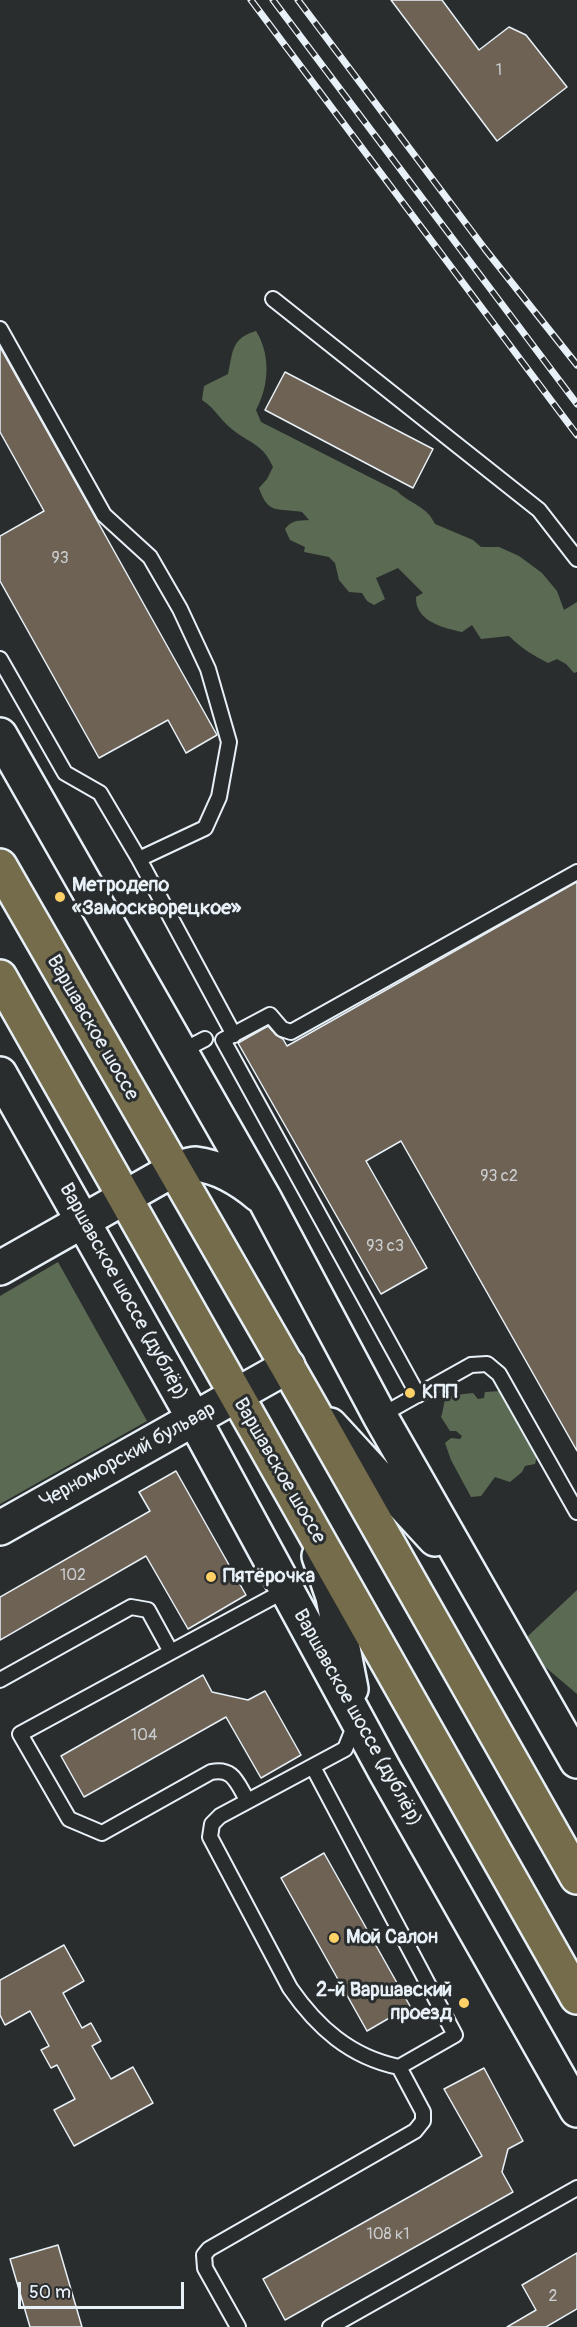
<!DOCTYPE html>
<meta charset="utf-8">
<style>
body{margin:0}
#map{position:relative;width:577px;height:2327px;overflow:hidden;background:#2a2d2e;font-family:Pangolin,sans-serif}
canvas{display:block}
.scale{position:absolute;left:18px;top:2282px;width:166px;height:27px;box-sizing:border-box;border:3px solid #e8f1f8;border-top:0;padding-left:8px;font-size:18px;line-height:21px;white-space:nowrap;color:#e8f1f8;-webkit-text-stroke:4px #2a2d2e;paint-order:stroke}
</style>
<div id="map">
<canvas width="577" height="2327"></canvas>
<div class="scale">50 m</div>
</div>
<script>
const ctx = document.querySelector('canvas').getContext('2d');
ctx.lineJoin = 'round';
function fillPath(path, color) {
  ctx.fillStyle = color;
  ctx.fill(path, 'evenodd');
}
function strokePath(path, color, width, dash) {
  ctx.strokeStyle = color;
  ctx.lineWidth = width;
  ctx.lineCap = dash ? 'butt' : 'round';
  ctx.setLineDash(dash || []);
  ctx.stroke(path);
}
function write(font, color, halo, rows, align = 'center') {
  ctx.font = font + ' Pangolin,sans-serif';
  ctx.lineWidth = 6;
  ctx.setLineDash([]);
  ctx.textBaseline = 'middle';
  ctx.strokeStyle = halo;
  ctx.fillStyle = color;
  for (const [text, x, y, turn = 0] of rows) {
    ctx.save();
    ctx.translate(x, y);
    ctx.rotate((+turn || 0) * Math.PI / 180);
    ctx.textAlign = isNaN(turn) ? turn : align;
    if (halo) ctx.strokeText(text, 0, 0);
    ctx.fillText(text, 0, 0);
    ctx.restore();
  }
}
fillPath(new Path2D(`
 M 256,331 C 271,355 269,386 256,410 L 261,422 L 397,491 C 411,505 426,505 435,524 L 473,540 L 481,547 L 499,547 L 519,556 L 542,573 L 557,591 L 564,610 L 577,602 L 577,672 L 574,673 L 566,664 L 557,659 L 548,663 C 534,656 521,648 509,636 L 481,639 L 472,625 L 462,632 C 443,628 415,621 416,597 L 423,593 L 398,568 L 376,578 L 385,599 L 374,605 L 367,601 L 362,593 L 349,592 L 339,580 L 335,563 L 329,557 L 304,552 L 305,547 L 290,540 L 285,529 C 293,519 299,521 309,520 L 302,512 C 278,508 268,515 259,488 L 267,479 L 273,467 C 263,444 251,444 233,430 C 221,421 215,408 202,400 L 204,386 L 228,374 C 233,352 231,338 256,331 Z
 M 58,1262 L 147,1421 L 0,1504 L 0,1296 Z
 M 500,1391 L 505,1394 L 526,1429 L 525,1438 C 535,1446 539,1452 535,1464 L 525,1466 L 522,1472 L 510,1482 L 495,1477 L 481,1496 L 471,1497 L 451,1460 L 445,1443 L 451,1438 L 460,1439 L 462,1436 L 456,1431 L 450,1431 L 441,1417 C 444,1409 443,1403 447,1396 L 473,1393 L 478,1399 L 484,1398 L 485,1392 Z
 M 577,1590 L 577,1694 L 537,1660 L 528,1636 Z`), '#5b6b53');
const building = new Path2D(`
 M 391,0 L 442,0 L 479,50 L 509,27 L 526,35 L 567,87 L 497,141 Z
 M 0,347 L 217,735 L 186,753 L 168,720 L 99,758 L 0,581 L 0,536 L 44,511 L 0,432 Z
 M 285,372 L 433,449 L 413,488 L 265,410 Z
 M 577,882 L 577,1451 L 401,1141 L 366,1161 L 427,1268 L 381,1294 L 238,1043 L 268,1026 L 276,1035 L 283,1039 L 287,1046 Z
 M 176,1471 L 246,1595 L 188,1629 L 146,1556 L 0,1640 L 0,1597 L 150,1511 L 139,1492 Z
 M 203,1675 L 212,1692 L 248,1700 L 265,1691 L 301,1755 L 261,1778 L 226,1717 L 84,1797 L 61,1756 Z
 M 324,1853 L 410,2006 L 367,2031 L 281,1878 Z
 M 64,1945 L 84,1981 L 63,1993 L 82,2028 L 91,2023 L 101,2041 L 92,2046 L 111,2079 L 133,2067 L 153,2103 L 74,2146 L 54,2110 L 75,2099 L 57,2065 L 51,2068 L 41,2050 L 49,2046 L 30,2011 L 5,2025 L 0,2015 L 0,1980 Z
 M 484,2068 L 523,2141 L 508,2149 L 502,2172 L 513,2192 L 285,2320 L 263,2279 L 482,2156 L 444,2089 Z
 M 58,2245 L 82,2327 L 30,2327 L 10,2259 Z
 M 577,2253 L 577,2309 L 546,2327 L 507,2327 L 536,2310 L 522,2285 Z`);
fillPath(building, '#6e6254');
strokePath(building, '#e8f1f8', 1.5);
const lane = new Path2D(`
 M 273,299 L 539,510 L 577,559
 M 0,329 L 104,515 L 150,557 L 180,609 L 208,669 L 229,742 L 219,797 L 205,828 L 139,859 L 100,793 L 65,773 L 0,659
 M 139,859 L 234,1035
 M 180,1052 L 205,1039
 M 418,1395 L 223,1040 L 270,1015 L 282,1029 L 291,1032 L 577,872
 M 380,1416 L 471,1365 L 487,1364 L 499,1374 L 577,1512
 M 171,1652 L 20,1734 L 69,1819 L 102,1833 L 211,1772 C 234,1767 237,1784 248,1801
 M 0,1680 L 131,1607 L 148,1610 L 171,1652 L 286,1590
 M 356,1722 L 345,1749 L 220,1816 L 212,1824 L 210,1837 L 290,1988 C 317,2027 350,2057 399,2067
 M 238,2327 L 205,2268 L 204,2255 L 209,2249 L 415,2131 L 423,2121 L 423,2112 L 399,2067 L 455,2035 L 313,1767
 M 330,2327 L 577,2188`);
const secondary = new Path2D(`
 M 0,735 L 265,1200 L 380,1416 L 577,1761
 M 0,1074 L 194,1419 L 385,1771 L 577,2110
 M 0,1268 L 173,1170 C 180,1168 189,1164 196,1164 C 220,1167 241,1180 259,1195
 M 330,1425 L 435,1539
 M 0,1528 L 288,1366
 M 319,1556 L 333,1597 L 351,1689`);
const primary = new Path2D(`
 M 0,866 L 305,1397 L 577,1877
 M 0,977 L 577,1997`);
strokePath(lane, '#e8f1f8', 18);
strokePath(secondary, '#e8f1f8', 38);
strokePath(primary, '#e8f1f8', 38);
strokePath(lane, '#2a2d2e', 14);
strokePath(secondary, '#2a2d2e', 33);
strokePath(primary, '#746c4b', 33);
const rail = new Path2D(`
 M 251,0 L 577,435
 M 273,0 L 577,404
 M 298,0 L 485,249 L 577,365`);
strokePath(rail, '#e8f1f8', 7);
strokePath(rail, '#2a2d2e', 4.5, [14]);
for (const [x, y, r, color] of [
 [60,897,6,"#ffd166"],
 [410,1393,6,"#ffd166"],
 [211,1577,6,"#ffd166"],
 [334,1938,6,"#ffd166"],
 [464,2003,6,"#ffd166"]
]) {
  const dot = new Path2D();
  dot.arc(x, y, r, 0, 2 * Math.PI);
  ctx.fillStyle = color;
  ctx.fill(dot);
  strokePath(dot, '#2a2d2e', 2);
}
write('16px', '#cacdcf', null, [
 ["1",499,71],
 ["93",60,559],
 ["93 с2",499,1177],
 ["93 с3",385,1247],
 ["102",73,1576],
 ["104",144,1736],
 ["108 к1",388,2235],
 ["2",553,2297]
]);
write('bold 20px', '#e8f1f8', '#2a2d2e', [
 ["Метродепо",72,886],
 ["«Замоскворецкое»",72,909],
 ["КПП",422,1393],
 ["Пятёрочка",223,1577],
 ["Мой Салон",346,1938],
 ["2-й Варшавский",452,1991,"right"],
 ["проезд",452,2014,"right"]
], 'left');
write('20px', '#e8f1f8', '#2a2d2e', [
 ["Варшавское шоссе",92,1028,60],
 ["Варшавское шоссе (дублёр)",123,1292,61],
 ["Черноморский бульвар",128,1456,-29],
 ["Варшавское шоссе",279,1471,60],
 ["Варшавское шоссе (дублёр)",357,1718,61]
]);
</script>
